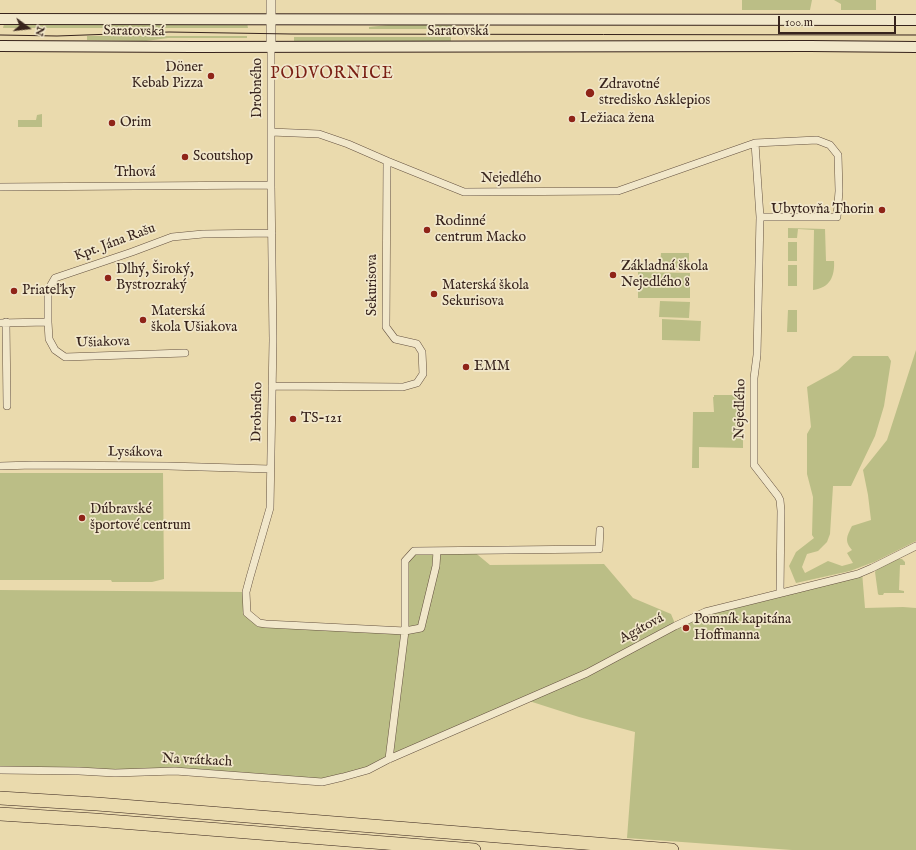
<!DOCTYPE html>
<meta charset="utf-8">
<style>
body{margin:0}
#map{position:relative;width:916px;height:850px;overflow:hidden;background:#eadaad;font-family:"IM FELL English",serif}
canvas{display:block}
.north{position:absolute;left:8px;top:8px;width:40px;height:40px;-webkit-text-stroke:3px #f1e7ca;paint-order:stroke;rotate:105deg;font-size:11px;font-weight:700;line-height:16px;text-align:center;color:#37231c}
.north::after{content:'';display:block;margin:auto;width:14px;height:18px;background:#37231c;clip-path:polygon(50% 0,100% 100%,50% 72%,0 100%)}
.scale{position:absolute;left:778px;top:16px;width:118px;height:18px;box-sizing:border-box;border:2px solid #37231c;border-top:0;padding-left:5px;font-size:12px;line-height:14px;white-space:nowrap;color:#37231c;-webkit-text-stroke:3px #f1e7ca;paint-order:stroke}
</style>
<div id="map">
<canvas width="916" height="850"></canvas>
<div class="north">N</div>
<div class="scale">100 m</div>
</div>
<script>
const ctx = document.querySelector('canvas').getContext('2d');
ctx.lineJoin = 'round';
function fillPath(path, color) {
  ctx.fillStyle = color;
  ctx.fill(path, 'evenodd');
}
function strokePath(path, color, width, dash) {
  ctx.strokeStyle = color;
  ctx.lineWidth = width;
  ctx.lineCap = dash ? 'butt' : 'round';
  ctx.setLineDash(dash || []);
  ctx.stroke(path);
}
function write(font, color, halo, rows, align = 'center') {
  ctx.font = font + ' "IM FELL English",serif';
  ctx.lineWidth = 3.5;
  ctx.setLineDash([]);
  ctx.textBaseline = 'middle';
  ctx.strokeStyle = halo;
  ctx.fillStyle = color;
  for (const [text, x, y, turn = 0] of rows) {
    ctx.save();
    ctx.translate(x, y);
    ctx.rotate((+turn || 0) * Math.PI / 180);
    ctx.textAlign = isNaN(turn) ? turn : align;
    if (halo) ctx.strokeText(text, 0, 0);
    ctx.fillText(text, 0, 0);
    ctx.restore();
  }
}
fillPath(new Path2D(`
 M 742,0 L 876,0 L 876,10 L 841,10 L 841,4 L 834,0 L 812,0 L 810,10 L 742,10 Z
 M 247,23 L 248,28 L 3,28 L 4,24 Z
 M 397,24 L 452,25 L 452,29 L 369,29 L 369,27 Z
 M 87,36 L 247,36 L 247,38 L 168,38 L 146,41 L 87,40 Z
 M 294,37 L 451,37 L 451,41 L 294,42 Z
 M 42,114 L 42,127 L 18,127 L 18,120 L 36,120 L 37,115 Z
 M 788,228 L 825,229 L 826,261 L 834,261 C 835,276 830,288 813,290 L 814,230 L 798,229 L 797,238 L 788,238 Z
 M 788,242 L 797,242 L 797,261 L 788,261 Z
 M 661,253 L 689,253 L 689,268 L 660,268 Z
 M 788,265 L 797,265 L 797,286 L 788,286 Z
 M 638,272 L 690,273 L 690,298 L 638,298 Z
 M 660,301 L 690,302 L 689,318 L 659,317 Z
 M 788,310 L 797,310 L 797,332 L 787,332 Z
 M 662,319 L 701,321 L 700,341 L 662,340 Z
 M 916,350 L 916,541 L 874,562 L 850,571 L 796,583 L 789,566 L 796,552 L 814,538 L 812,535 L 813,497 L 807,474 L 807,434 L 811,427 L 807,387 L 838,370 L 853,356 L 888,356 L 891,361 L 884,406 L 875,436 L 851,486 L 833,486 L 830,534 L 827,542 L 818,551 L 807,554 L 802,567 L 805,573 L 828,561 L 842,566 L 853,563 L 847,553 L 852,550 C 844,541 847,536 852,526 L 871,520 L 868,495 L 863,470 L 887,440 Z
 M 714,395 L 744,395 L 742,433 L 743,434 L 743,448 L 699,447 L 699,468 L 692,468 L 693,412 L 714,412 L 713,397 L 714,397 Z
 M 0,473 L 163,473 L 164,579 L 152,582 L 112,582 L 111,580 L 0,580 Z
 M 472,550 L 490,565 L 604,564 L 633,598 L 671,614 L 676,626 L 705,612 L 862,572 L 865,608 L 903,607 L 916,608 L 916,850 L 792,850 L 627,838 L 635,732 L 579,717 L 526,700 L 368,770 L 322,782 L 175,771 L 0,770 L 0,590 L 246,592 L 247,613 L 259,623 L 405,631 L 405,561 L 414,551 Z
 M 898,559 L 902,559 L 905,562 L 905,565 L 900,565 L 899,590 L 904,591 L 904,593 L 884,593 L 883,595 L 879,595 L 878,594 L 875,572 L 878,568 Z`), '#bbbe86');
const minor = new Path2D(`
 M 271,46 L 271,185 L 273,340 L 270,508 L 250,577 L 246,592 L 247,613 L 259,623 L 266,624 L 405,631 L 421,628 L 436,566 L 437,551
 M 271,132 L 319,134 L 348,144 L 387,161 L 464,192 L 618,191 L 755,143 L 817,140 L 830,145 L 838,155 L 839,191 L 837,217 L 760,217 L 755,143
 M 0,187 L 271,185
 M 760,217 L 757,355 L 754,378 L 754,465 L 778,496 L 780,500 L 781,511 L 780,593
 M 6,322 L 7,406
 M 48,322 L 49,339 L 55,350 L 65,357 L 185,353
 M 0,323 L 48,322 L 48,290 L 55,278 L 132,252 L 172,237 L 203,234 L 272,233
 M 272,386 L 403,387 L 417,383 L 423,374 L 422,352 L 417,344 L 395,339 L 386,327 L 387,161
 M 0,466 L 33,465 L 168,466 L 270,469
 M 389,759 L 405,631 L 405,561 L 414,551 L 599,549 L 600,530
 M 0,770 L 79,771 L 115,773 L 175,771 L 322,782 L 343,777 L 368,770 L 389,759 L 587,673 L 675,626 L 705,612 L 858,574 L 872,568 L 916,546`);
const tertiary = new Path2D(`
 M 271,0 L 271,46`);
const secondary = new Path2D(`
 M 0,19 L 916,20
 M 0,46 L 193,47 L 810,46 L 916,47`);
const motorway = new Path2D(`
 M 0,798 L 97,804 L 672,850
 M 0,814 L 95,820 L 474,850`);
strokePath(minor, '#645140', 8);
strokePath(tertiary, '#645140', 10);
strokePath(secondary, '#37231c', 12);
strokePath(motorway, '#37231c', 14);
strokePath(minor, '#f1e7ca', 7);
strokePath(tertiary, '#f1e7ca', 9);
strokePath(secondary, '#f1e7ca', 10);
strokePath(motorway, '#eadaad', 13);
strokePath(new Path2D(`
 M 0,35 L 57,36 L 169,32 L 291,34 L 916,35`), '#37231c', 1);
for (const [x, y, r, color] of [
 [211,76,4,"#8f2418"],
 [590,93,5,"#8f2418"],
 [572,119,4,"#8f2418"],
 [112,123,4,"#8f2418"],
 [185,157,4,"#8f2418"],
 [882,210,4,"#8f2418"],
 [427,230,4,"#8f2418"],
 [613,275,4,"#8f2418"],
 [108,278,4,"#8f2418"],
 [14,291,4,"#8f2418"],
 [434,294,4,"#8f2418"],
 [143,320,4,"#8f2418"],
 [466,367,4,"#8f2418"],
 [293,419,4,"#8f2418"],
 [82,518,4,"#8f2418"],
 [686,628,4,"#8f2418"]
]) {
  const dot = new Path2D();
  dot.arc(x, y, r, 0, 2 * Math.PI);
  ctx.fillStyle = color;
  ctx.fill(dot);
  strokePath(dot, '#f1e7ca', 1.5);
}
write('14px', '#37231c', '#f1e7ca', [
 ["Saratovská",134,32,1],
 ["Saratovská",458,32],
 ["Drobného",258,88,-90],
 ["Trhová",135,173],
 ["Nejedlého",511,179],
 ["Kpt. Jána Rašu",115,243,-20],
 ["Sekurisova",373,285,-90],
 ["Ušiakova",103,343,-2],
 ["Nejedlého",741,409,-89],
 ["Drobného",258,412,-89],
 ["Lysákova",135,453,1],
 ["Agátová",642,629,-28],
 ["Na vrátkach",197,761,3]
]);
write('14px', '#37231c', '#f1e7ca', [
 ["Döner",203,68,"right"],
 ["Kebab Pizza",203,84,"right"],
 ["Zdravotné",599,85],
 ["stredisko Asklepios",599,101],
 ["Ležiaca žena",580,119],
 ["Orim",120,123],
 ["Scoutshop",193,157],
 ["Ubytovňa Thorin",874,210,"right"],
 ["Rodinné",435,222],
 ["centrum Macko",435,238],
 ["Základná škola",621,267],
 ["Nejedlého 8",621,283],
 ["Dlhý, Široký,",116,270],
 ["Bystrozraký",116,286],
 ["Materská škola",442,286],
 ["Sekurisova",442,302],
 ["Priateľky",22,291],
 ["Materská",151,312],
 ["škola Ušiakova",151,328],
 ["EMM",474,367],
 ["TS-121",301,419],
 ["Dúbravské",90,510],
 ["športové centrum",90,526],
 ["Pomník kapitána",694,620],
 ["Hoffmanna",694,636]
], 'left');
ctx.letterSpacing = '1px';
write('16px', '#7a1f14', '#f1e7ca', [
 ["PODVORNICE",332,75]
]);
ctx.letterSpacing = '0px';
</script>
